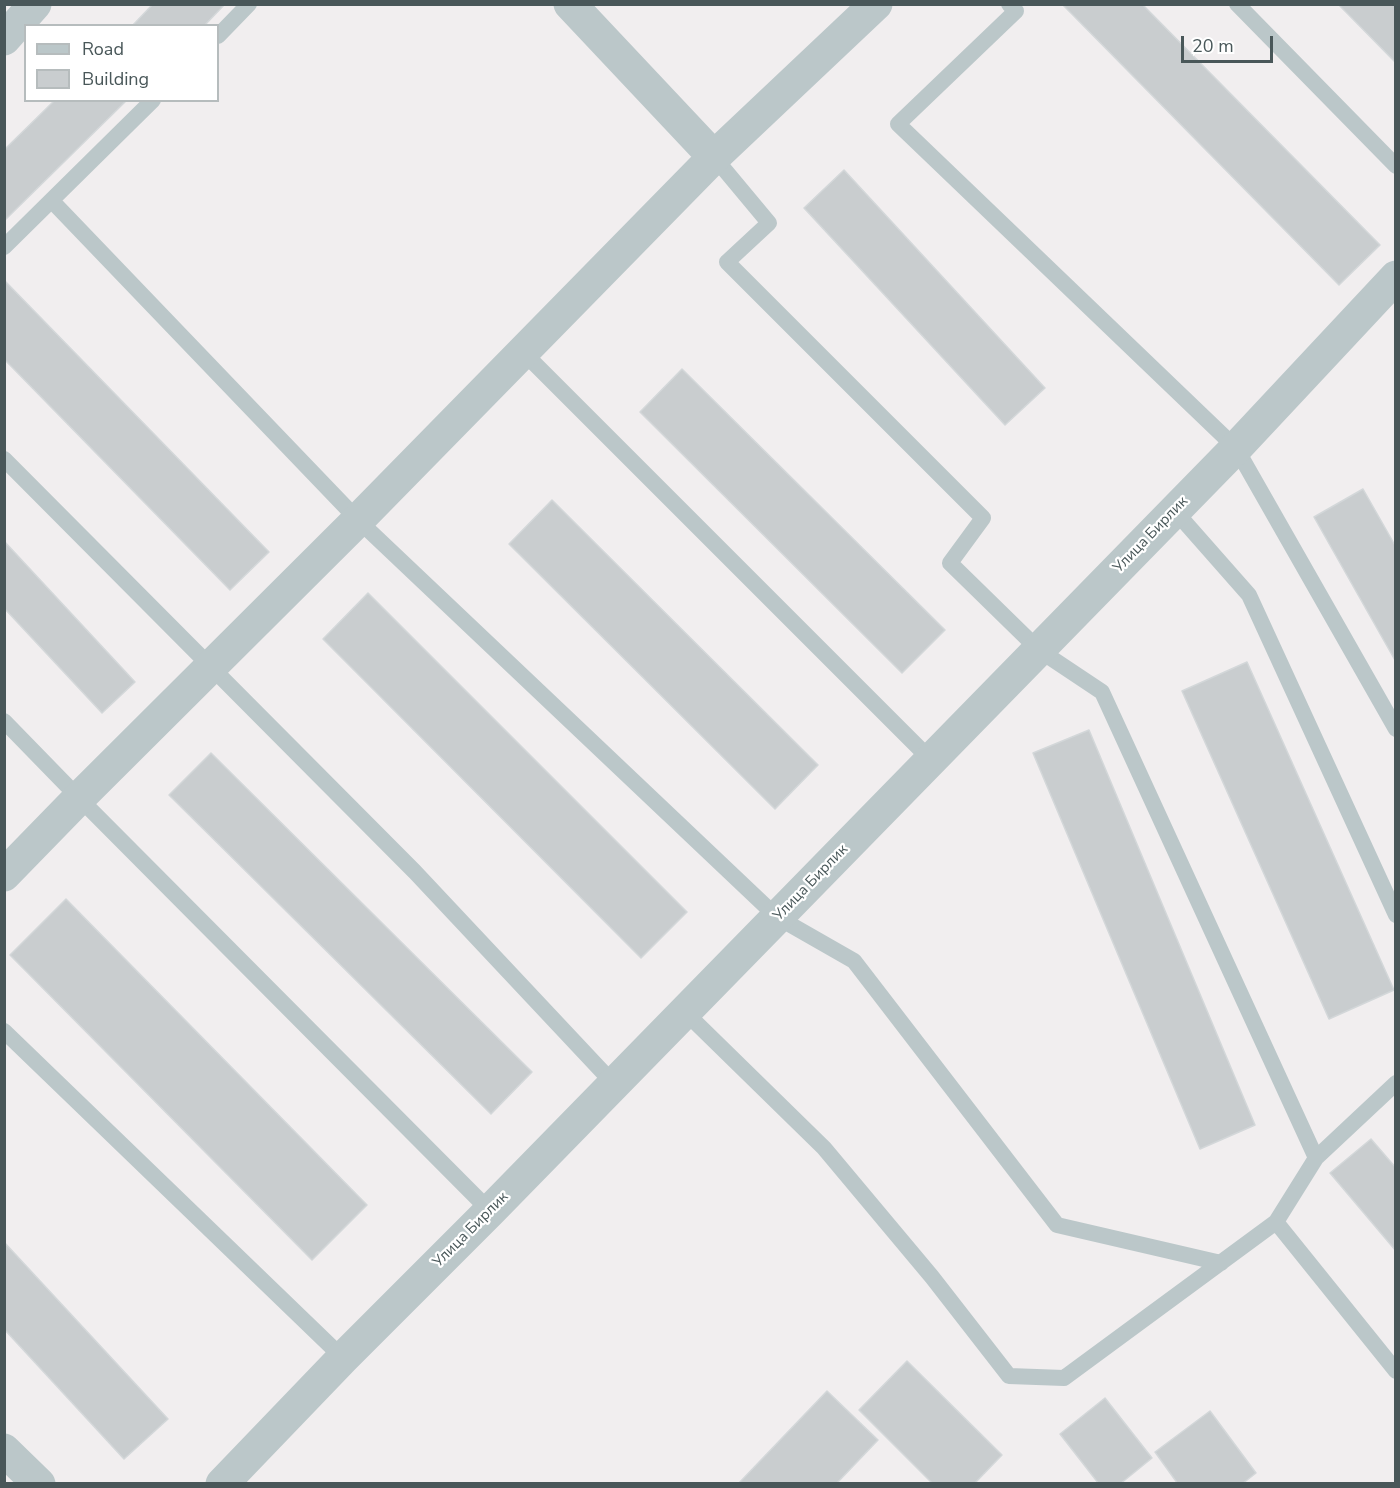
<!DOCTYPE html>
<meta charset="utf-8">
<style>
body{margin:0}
#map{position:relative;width:1400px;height:1488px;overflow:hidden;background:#f1eeef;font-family:"Nunito Sans",sans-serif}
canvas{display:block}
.frame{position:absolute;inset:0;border:6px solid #495759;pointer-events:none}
.legend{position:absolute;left:24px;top:24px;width:195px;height:78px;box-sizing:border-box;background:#fff;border:2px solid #b6bcbd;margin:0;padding:8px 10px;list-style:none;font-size:18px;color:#495759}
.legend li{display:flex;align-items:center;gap:12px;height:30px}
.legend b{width:30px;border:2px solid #b6bcbd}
.scale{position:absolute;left:1181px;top:36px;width:92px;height:27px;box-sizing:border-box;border:3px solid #495759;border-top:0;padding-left:8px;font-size:18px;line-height:21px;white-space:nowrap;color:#495759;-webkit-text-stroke:4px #fff;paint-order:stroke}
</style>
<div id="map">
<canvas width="1400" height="1488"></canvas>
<div class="frame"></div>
<ul class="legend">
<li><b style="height:8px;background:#bbc7c9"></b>Road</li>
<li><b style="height:16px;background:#c9cdcf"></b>Building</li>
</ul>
<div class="scale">20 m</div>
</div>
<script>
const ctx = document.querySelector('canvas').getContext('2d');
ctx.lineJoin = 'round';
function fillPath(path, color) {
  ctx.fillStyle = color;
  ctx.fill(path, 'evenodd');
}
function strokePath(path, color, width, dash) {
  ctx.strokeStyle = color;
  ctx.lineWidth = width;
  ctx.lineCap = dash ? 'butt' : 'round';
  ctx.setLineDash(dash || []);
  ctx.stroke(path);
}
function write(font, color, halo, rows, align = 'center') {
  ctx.font = font + ' "Nunito Sans",sans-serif';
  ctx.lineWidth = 4.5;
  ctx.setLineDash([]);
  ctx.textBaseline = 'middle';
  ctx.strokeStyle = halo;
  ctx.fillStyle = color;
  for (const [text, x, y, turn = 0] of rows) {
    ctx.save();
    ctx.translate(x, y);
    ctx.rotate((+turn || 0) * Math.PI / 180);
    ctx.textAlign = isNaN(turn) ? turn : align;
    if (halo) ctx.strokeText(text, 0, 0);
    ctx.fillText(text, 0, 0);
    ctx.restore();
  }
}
const building = new Path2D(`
 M 153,4 L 225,4 L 204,26 L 132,26 Z
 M 1062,4 L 1142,4 L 1380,245 L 1339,285 Z
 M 1338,4 L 1396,4 L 1396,63 Z
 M 55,100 L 127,100 L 4,221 L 4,150 Z
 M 844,170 L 1045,388 L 1005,425 L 804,208 Z
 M 4,280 L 269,552 L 230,590 L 4,359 Z
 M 682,369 L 945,630 L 902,673 L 640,412 Z
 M 1363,489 L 1396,547 L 1396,662 L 1314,517 Z
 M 552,500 L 818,765 L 775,809 L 509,544 Z
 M 4,541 L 135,682 L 102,713 L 4,608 Z
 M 368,593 L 687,912 L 641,958 L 323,639 Z
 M 1247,662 L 1394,990 L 1329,1019 L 1182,691 Z
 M 1089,730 L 1255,1125 L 1200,1149 L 1033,753 Z
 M 211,753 L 532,1072 L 491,1114 L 169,795 Z
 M 66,899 L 367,1205 L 312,1260 L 10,955 Z
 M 1371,1139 L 1396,1168 L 1396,1251 L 1330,1173 Z
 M 4,1242 L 168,1419 L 124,1459 L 4,1329 Z
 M 907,1361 L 1002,1455 L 974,1484 L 933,1484 L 859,1410 Z
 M 827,1391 L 878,1440 L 836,1484 L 738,1484 Z
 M 1105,1398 L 1152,1458 L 1120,1484 L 1099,1484 L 1060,1434 Z
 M 1210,1411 L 1256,1473 L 1242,1484 L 1178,1484 L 1155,1452 Z`);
fillPath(building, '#c9cdcf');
strokePath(building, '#d3d7d9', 1.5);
strokePath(new Path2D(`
 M 1009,4 L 1016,11 L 898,124 L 1236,448 L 1396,729
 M 1237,4 L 1396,166
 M 218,36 L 249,4
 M 52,201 L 358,520 L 777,917 L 854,961 L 1057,1225 L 1221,1263
 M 4,247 L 153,100
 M 523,352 L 931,760
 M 4,459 L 415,872 L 614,1084
 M 1175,511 L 1249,595 L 1396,915
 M 4,721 L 79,798 L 490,1211
 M 685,1012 L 824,1148 L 932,1277 L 1009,1376 L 1064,1378 L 1276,1222 L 1316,1158 L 1102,692 L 1039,650 L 950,563 L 983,518 L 727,262 L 769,223 L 714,157
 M 4,1031 L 343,1358
 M 1316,1158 L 1396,1083
 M 1276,1222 L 1396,1371`), '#bbc7c9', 16);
strokePath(new Path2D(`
 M 570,4 L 714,157
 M 4,39 L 35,4
 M 4,875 L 79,798 L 358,520 L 714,157 L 876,4
 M 4,1450 L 39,1484
 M 222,1484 L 343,1358 L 490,1211 L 1236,448 L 1396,277`), '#bbc7c9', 33);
write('15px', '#495759', '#fff', [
 ["Улица Бирлик",1151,535,-46],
 ["Улица Бирлик",811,883,-46],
 ["Улица Бирлик",471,1230,-45]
]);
</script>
